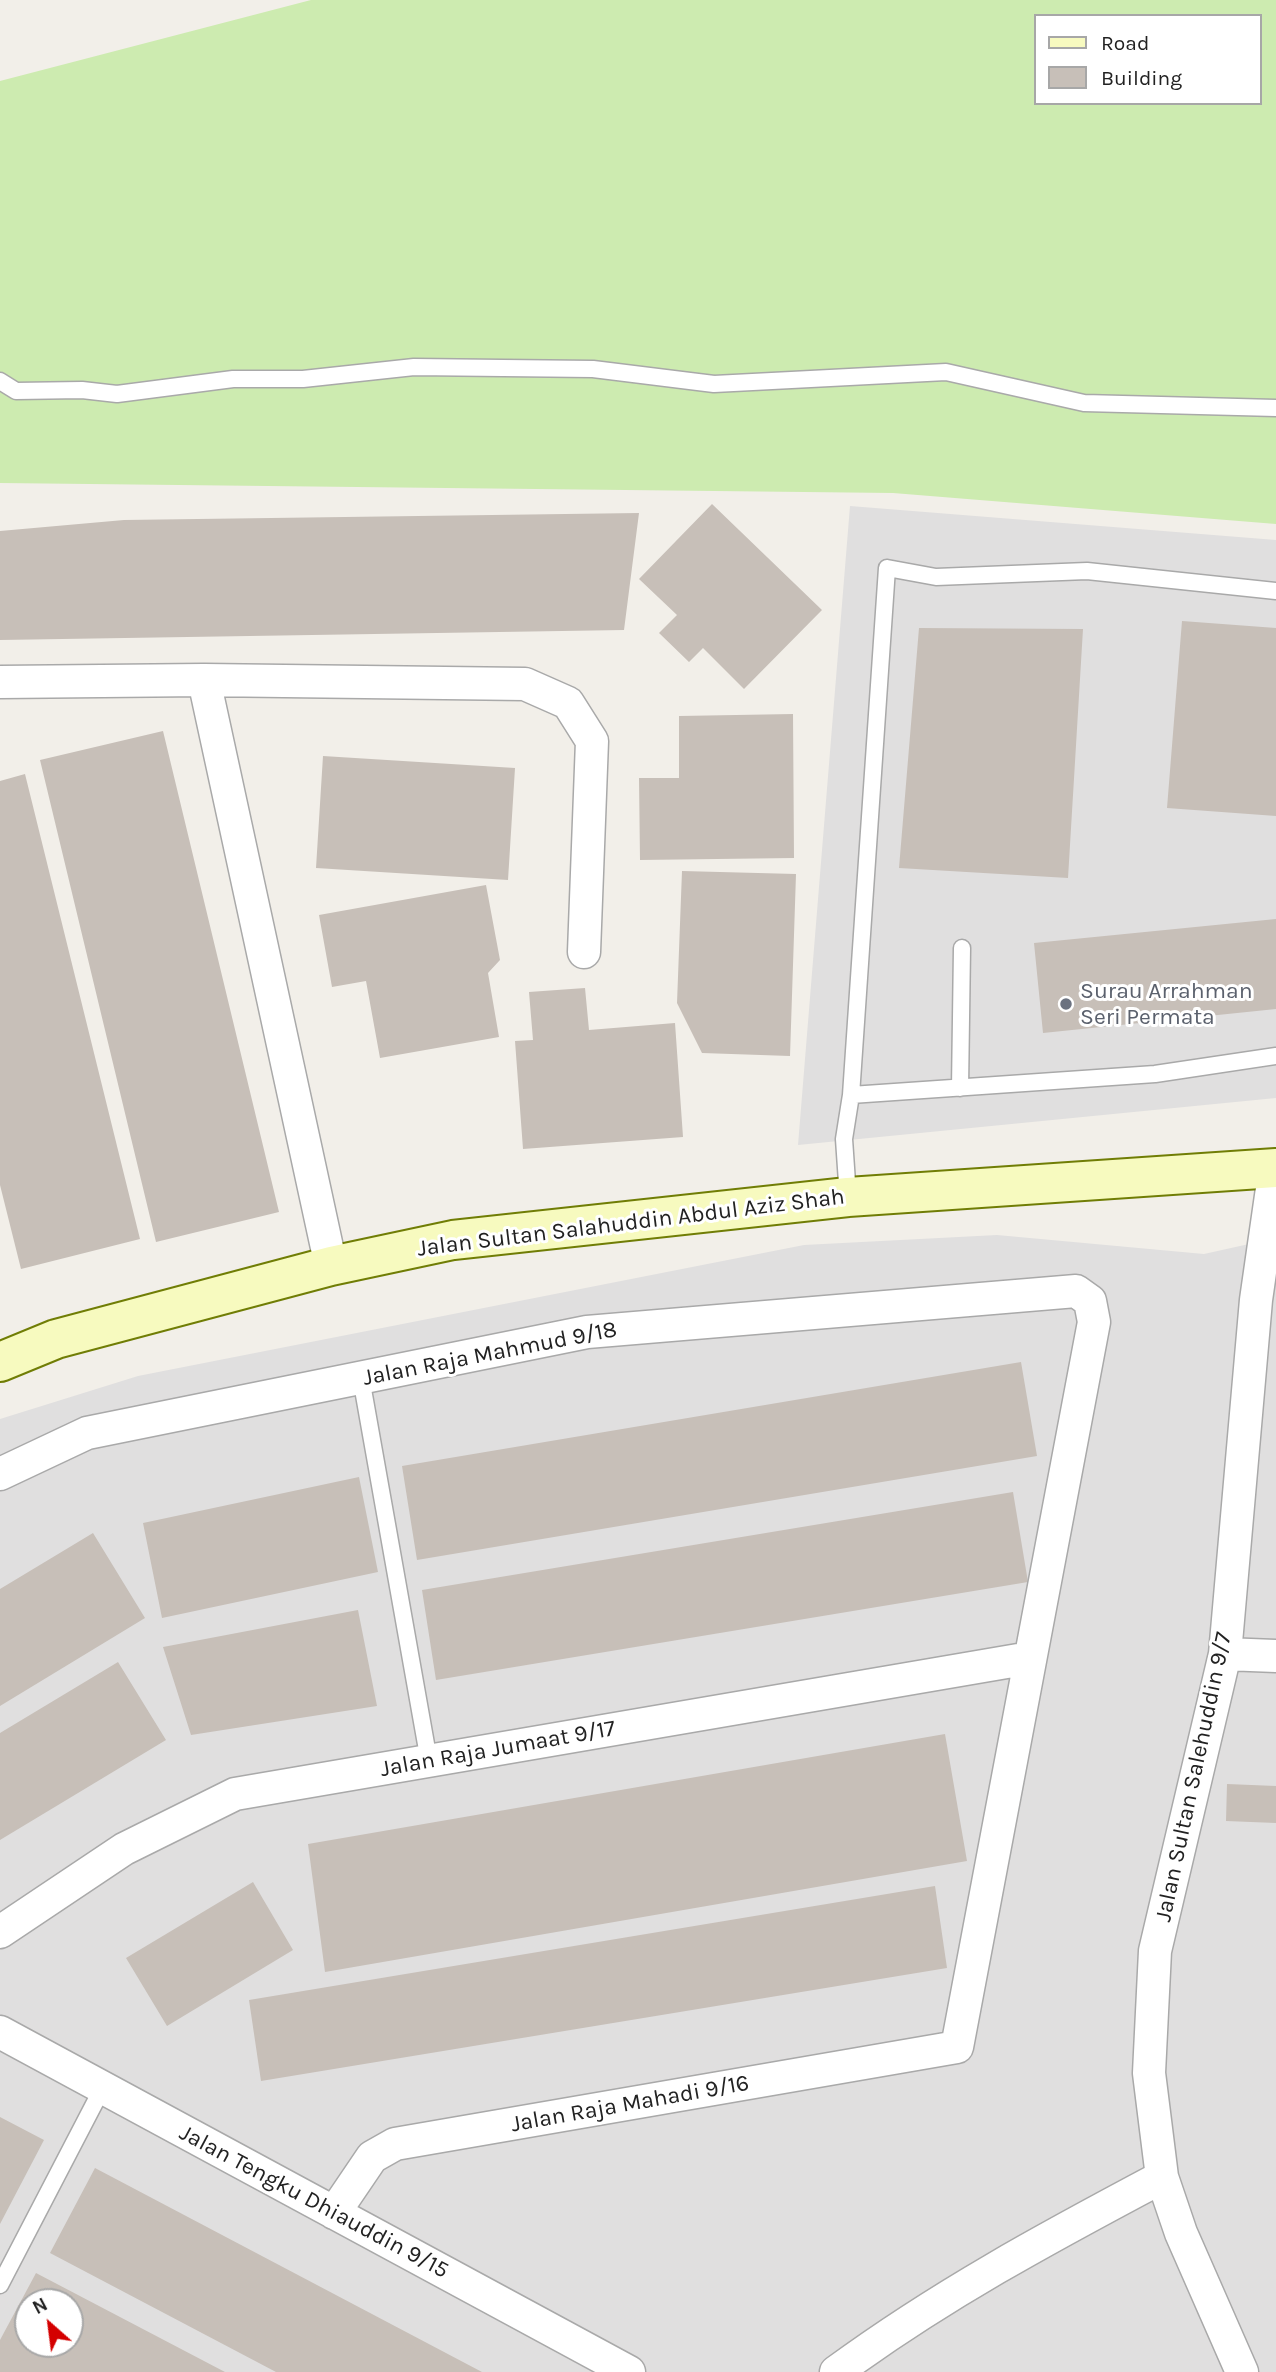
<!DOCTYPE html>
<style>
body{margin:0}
#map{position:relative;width:1276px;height:2372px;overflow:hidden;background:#f2efe9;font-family:Karla,sans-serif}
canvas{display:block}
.legend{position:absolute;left:1034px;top:14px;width:228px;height:91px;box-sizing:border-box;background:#fff;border:2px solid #a7a7a7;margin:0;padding:9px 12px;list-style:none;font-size:21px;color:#222}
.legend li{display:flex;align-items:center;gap:14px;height:35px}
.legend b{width:35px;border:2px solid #a7a7a7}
.north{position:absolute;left:14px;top:2288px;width:70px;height:70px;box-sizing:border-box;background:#fff;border:2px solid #a7a7a7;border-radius:50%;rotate:332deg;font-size:19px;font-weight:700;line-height:28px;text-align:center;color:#222}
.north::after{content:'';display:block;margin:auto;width:24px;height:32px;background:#d40000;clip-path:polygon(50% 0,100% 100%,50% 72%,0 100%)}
</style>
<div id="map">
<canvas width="1276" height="2372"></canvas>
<ul class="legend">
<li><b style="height:9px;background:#f7fabf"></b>Road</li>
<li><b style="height:19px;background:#c7bfb8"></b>Building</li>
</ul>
<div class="north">N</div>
</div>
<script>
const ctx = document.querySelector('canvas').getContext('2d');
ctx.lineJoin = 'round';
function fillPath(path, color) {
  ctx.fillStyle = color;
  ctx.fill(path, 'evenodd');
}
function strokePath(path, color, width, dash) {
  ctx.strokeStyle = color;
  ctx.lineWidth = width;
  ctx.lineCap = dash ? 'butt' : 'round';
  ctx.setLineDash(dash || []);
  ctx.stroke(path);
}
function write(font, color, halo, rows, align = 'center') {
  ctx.font = font + ' Karla,sans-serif';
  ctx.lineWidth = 6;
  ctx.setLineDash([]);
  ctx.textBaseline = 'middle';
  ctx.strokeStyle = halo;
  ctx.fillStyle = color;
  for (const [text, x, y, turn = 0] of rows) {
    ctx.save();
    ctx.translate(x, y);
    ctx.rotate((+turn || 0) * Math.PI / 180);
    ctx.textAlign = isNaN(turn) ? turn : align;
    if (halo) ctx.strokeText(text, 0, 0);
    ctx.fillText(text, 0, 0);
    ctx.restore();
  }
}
fillPath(new Path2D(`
 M 850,506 L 1276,540 L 1276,1098 L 798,1145 Z
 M 997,1235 L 1204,1254 L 1276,1238 L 1276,2372 L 0,2372 L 0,1419 L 138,1376 L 804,1245 ZM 28,2302 L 70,2302 L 70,2344 L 28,2344 Z`), '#e0dfdf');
fillPath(new Path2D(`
 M 311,0 L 1276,0 L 1276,524 L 893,493 L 0,483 L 0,81 ZM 1036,16 L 1260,16 L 1260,103 L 1036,103 Z`), '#cdebb0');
fillPath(new Path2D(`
 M 712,504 L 822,610 L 744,689 L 703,648 L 689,662 L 659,633 L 677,615 L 639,579 Z
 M 639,513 L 624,630 L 0,640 L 0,531 L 124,520 Z
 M 1182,621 L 1276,628 L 1276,816 L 1167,808 Z
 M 919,628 L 1083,629 L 1068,878 L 899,868 Z
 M 793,714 L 794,858 L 640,860 L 639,778 L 679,778 L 679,716 Z
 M 163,731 L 279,1212 L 156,1242 L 40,760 Z
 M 323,756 L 515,768 L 508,880 L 316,868 Z
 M 25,774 L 140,1239 L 21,1269 L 0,1185 L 0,781 Z
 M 682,871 L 796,874 L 790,1056 L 702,1053 L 677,1003 Z
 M 486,885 L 500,960 L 488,973 L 499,1037 L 380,1058 L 366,981 L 332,987 L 319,915 Z
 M 1276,919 L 1276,1009 L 1043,1033 L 1034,943 Z
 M 585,988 L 589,1030 L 675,1023 L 683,1137 L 523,1149 L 515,1041 L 533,1040 L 529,992 Z
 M 1021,1362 L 1037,1456 L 417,1560 L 402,1466 Z
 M 359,1477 L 378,1572 L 162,1618 L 143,1523 Z
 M 1013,1492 L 1028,1582 L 436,1680 L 422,1590 Z
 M 93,1533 L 145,1618 L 0,1706 L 0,1589 Z
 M 358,1610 L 377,1706 L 191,1735 L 163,1647 Z
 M 118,1662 L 166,1740 L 0,1840 L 0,1733 Z
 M 945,1734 L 967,1861 L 325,1972 L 308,1844 Z
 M 1227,1784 L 1276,1786 L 1276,1823 L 1226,1821 Z
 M 253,1882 L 293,1950 L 167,2026 L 126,1958 Z
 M 935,1886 L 947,1968 L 261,2081 L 249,2000 Z
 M 0,2117 L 44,2140 L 0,2224 Z
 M 95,2168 L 482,2372 L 276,2372 L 50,2253 Z
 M 36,2273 L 225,2372 L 0,2372 L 0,2340 ZM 28,2302 L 70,2302 L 70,2344 L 28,2344 Z`), '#c7bfb8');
const lane = new Path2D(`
 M 0,381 L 16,391 L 82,390 L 117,394 L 233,379 L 303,379 L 414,367 L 593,369 L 714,384 L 946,372 L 1084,403 L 1276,408
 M 960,1088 L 962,948
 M 851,1095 L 1155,1074 L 1276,1056
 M 848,1197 L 844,1139 L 851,1095 L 887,568 L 936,577 L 1087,571 L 1276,591
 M 361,1378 L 429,1761
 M 0,2285 L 103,2087`);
const street = new Path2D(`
 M 204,680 L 331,1266
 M 0,682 L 204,680 L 525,684 L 568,703 L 592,741 L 584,952
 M 0,1474 L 87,1433 L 587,1332 L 1076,1291 L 1090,1301 L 1094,1322 L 957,2047 L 395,2144 L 372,2157 L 334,2213
 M 1225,1654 L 1276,1656
 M 0,1932 L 124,1849 L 235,1794 L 1030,1658
 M 0,2032 L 629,2372
 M 836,2372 C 941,2295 1047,2238 1162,2177
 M 1242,2372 L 1181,2233 L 1162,2177 L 1149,2073 L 1155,1951 L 1225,1654 L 1256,1300 L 1275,1168`);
const secondary = new Path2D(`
 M 0,1362 L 56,1339 L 331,1266 L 453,1240 L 848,1197 L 1276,1168`);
strokePath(lane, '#a9a9a9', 19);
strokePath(street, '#a9a9a9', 35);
strokePath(secondary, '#707d05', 42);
strokePath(lane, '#fff', 16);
strokePath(street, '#fff', 32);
strokePath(secondary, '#f7fabf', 38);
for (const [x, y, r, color] of [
 [1066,1004,7,"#6b7280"]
]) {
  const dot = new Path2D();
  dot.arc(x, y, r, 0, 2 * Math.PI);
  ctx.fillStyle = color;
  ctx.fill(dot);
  strokePath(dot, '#fff', 2.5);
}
write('23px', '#5b616d', '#fff', [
 ["Surau Arrahman",1080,991],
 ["Seri Permata",1080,1017]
], 'left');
write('23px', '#222', '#fff', [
 ["Jalan Sultan Salahuddin Abdul Aziz Shah",631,1223,-7],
 ["Jalan Raja Mahmud 9/18",490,1354,-11],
 ["Jalan Raja Jumaat 9/17",498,1749,-10],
 ["Jalan Sultan Salehuddin 9/7",1194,1777,-78],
 ["Jalan Raja Mahadi 9/16",630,2104,-10],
 ["Jalan Tengku Dhiauddin 9/15",314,2202,28]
]);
</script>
